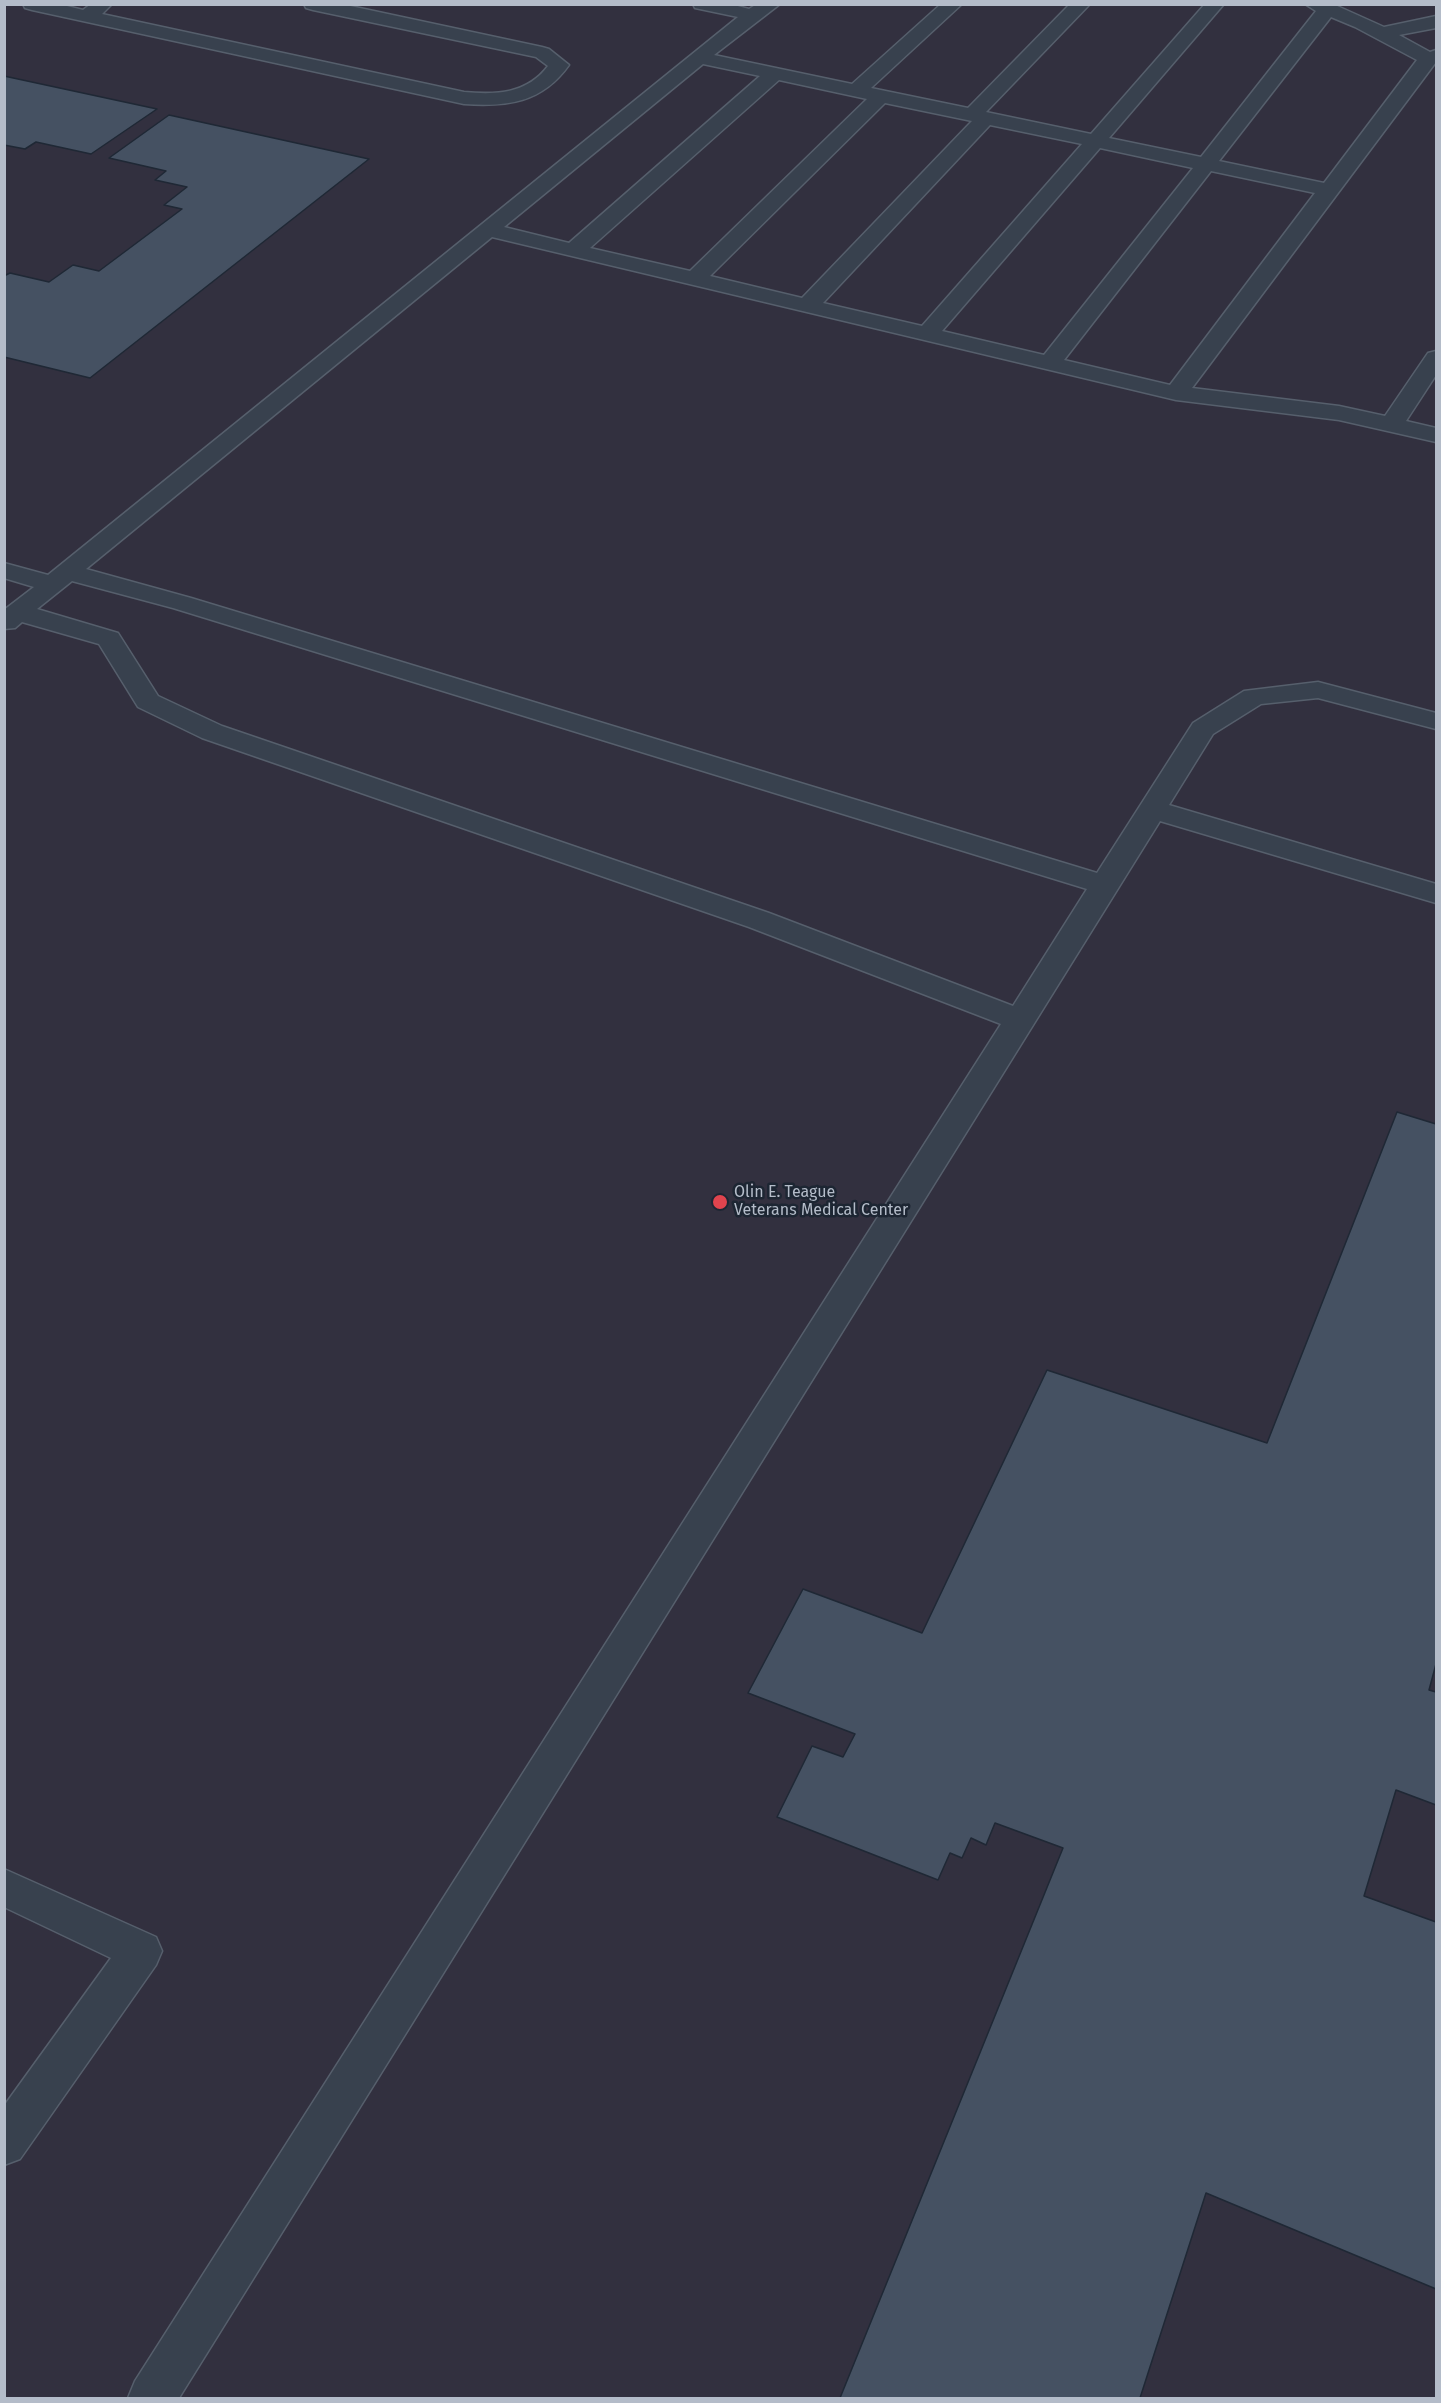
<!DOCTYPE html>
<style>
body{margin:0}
#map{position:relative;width:1441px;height:2403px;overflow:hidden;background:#242f3e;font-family:"Fira Sans",sans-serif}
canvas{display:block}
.frame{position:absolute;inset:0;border:6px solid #b4bcc9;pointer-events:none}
</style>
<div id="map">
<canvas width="1441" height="2403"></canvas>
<div class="frame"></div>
</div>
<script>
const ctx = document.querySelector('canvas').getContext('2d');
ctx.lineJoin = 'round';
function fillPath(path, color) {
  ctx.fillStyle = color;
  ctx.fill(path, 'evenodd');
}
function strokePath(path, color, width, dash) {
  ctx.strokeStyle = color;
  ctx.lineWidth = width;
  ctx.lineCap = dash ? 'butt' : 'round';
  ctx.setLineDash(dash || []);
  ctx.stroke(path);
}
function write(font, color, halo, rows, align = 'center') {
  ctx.font = font + ' "Fira Sans",sans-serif';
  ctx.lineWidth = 5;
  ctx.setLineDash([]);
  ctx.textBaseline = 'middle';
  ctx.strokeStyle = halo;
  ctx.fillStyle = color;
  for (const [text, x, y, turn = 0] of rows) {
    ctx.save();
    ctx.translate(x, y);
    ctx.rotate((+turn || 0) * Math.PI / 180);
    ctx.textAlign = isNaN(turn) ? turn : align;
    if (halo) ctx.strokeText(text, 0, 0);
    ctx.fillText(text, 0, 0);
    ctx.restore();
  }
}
fillPath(new Path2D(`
 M 5,5 L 1436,5 L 1436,2398 L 5,2398 Z`), '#32303f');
const building = new Path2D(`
 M 4,76 L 157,109 L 91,154 L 36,142 L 25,149 L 4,145 Z
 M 169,115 L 369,159 L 90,378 L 4,357 L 4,276 L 10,273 L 49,282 L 73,265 L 99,271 L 182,209 L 164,205 L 187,187 L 155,180 L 166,171 L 109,158 Z
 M 1397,1112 L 1436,1124 L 1436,1664 L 1429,1690 L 1436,1692 L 1436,1805 L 1396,1790 L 1364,1896 L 1436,1922 L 1436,2289 L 1206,2193 L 1140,2398 L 840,2398 L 1063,1848 L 995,1823 L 986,1845 L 971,1838 L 962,1858 L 950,1853 L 938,1880 L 777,1817 L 812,1746 L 843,1757 L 855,1734 L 748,1693 L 803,1589 L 922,1633 L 1047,1370 L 1267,1443 Z`);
fillPath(building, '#455162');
strokePath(building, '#1f2835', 1.5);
const lane = new Path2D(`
 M 23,4 L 59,4 L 83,10 L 91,4 L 112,4 L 102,14 L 464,92 C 496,95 527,94 548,66 L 536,57 L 313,10 L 306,8 L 304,4 L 341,4 L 542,47 L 549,49 L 569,65 C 542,103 507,107 464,104 L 32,10 L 25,8 Z
 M 693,4 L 730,4 L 749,9 L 757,4 L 780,4 L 714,55 L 852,84 L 941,4 L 962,4 L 871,88 L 968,108 L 1070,4 L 1090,4 L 986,112 L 1091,134 L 1205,4 L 1224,4 L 1109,138 L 1201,157 L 1316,11 L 1305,4 L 1335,5 L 1384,27 L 1436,16 L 1436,28 L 1399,35 L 1430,52 L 1436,50 L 1436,62 L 1192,388 L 1339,406 L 1385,416 L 1428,353 L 1436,351 L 1436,375 L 1406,421 L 1436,428 L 1436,442 L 1339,420 L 1176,400 L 492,237 L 86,569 L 191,598 L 1097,873 L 1193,723 L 1244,691 L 1318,682 L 1436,713 L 1436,729 L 1318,698 L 1261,704 L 1213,734 L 1169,805 L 1436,884 L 1436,903 L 1160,821 L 179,2398 L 128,2398 L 135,2381 L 1001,1024 L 749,927 L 202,738 L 138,707 L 99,644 L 22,622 L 15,628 L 4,629 L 4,610 L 34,587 L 4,578 L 4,563 L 48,575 L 738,17 L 695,8 ZM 1331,17 L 1355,27 L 1417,60 L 1324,183 L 1219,161 ZM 703,64 L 760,76 L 569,243 L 504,227 ZM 779,80 L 867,99 L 690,271 L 590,248 ZM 885,103 L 972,121 L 802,298 L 710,276 ZM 990,125 L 1082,144 L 922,326 L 823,303 ZM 1100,148 L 1193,168 L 1044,355 L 942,331 ZM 1211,171 L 1315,193 L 1170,385 L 1064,360 ZM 72,581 L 173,608 L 1087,889 L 1013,1006 L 769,913 L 222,726 L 158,696 L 118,633 L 37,609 Z
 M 4,1869 L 156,1937 L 162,1951 L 156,1965 L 20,2159 L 4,2165 L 4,2106 L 111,1958 L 4,1907 Z`);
strokePath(lane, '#565f6c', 3);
fillPath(lane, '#38414e');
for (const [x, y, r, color] of [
 [720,1202,8,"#e0444e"]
]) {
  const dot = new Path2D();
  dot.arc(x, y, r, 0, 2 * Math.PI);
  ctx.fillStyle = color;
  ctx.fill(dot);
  strokePath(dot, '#1d2633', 2);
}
write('16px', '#b4bcc9', '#1d2633', [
 ["Olin E. Teague",734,1193],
 ["Veterans Medical Center",734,1211]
], 'left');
</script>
